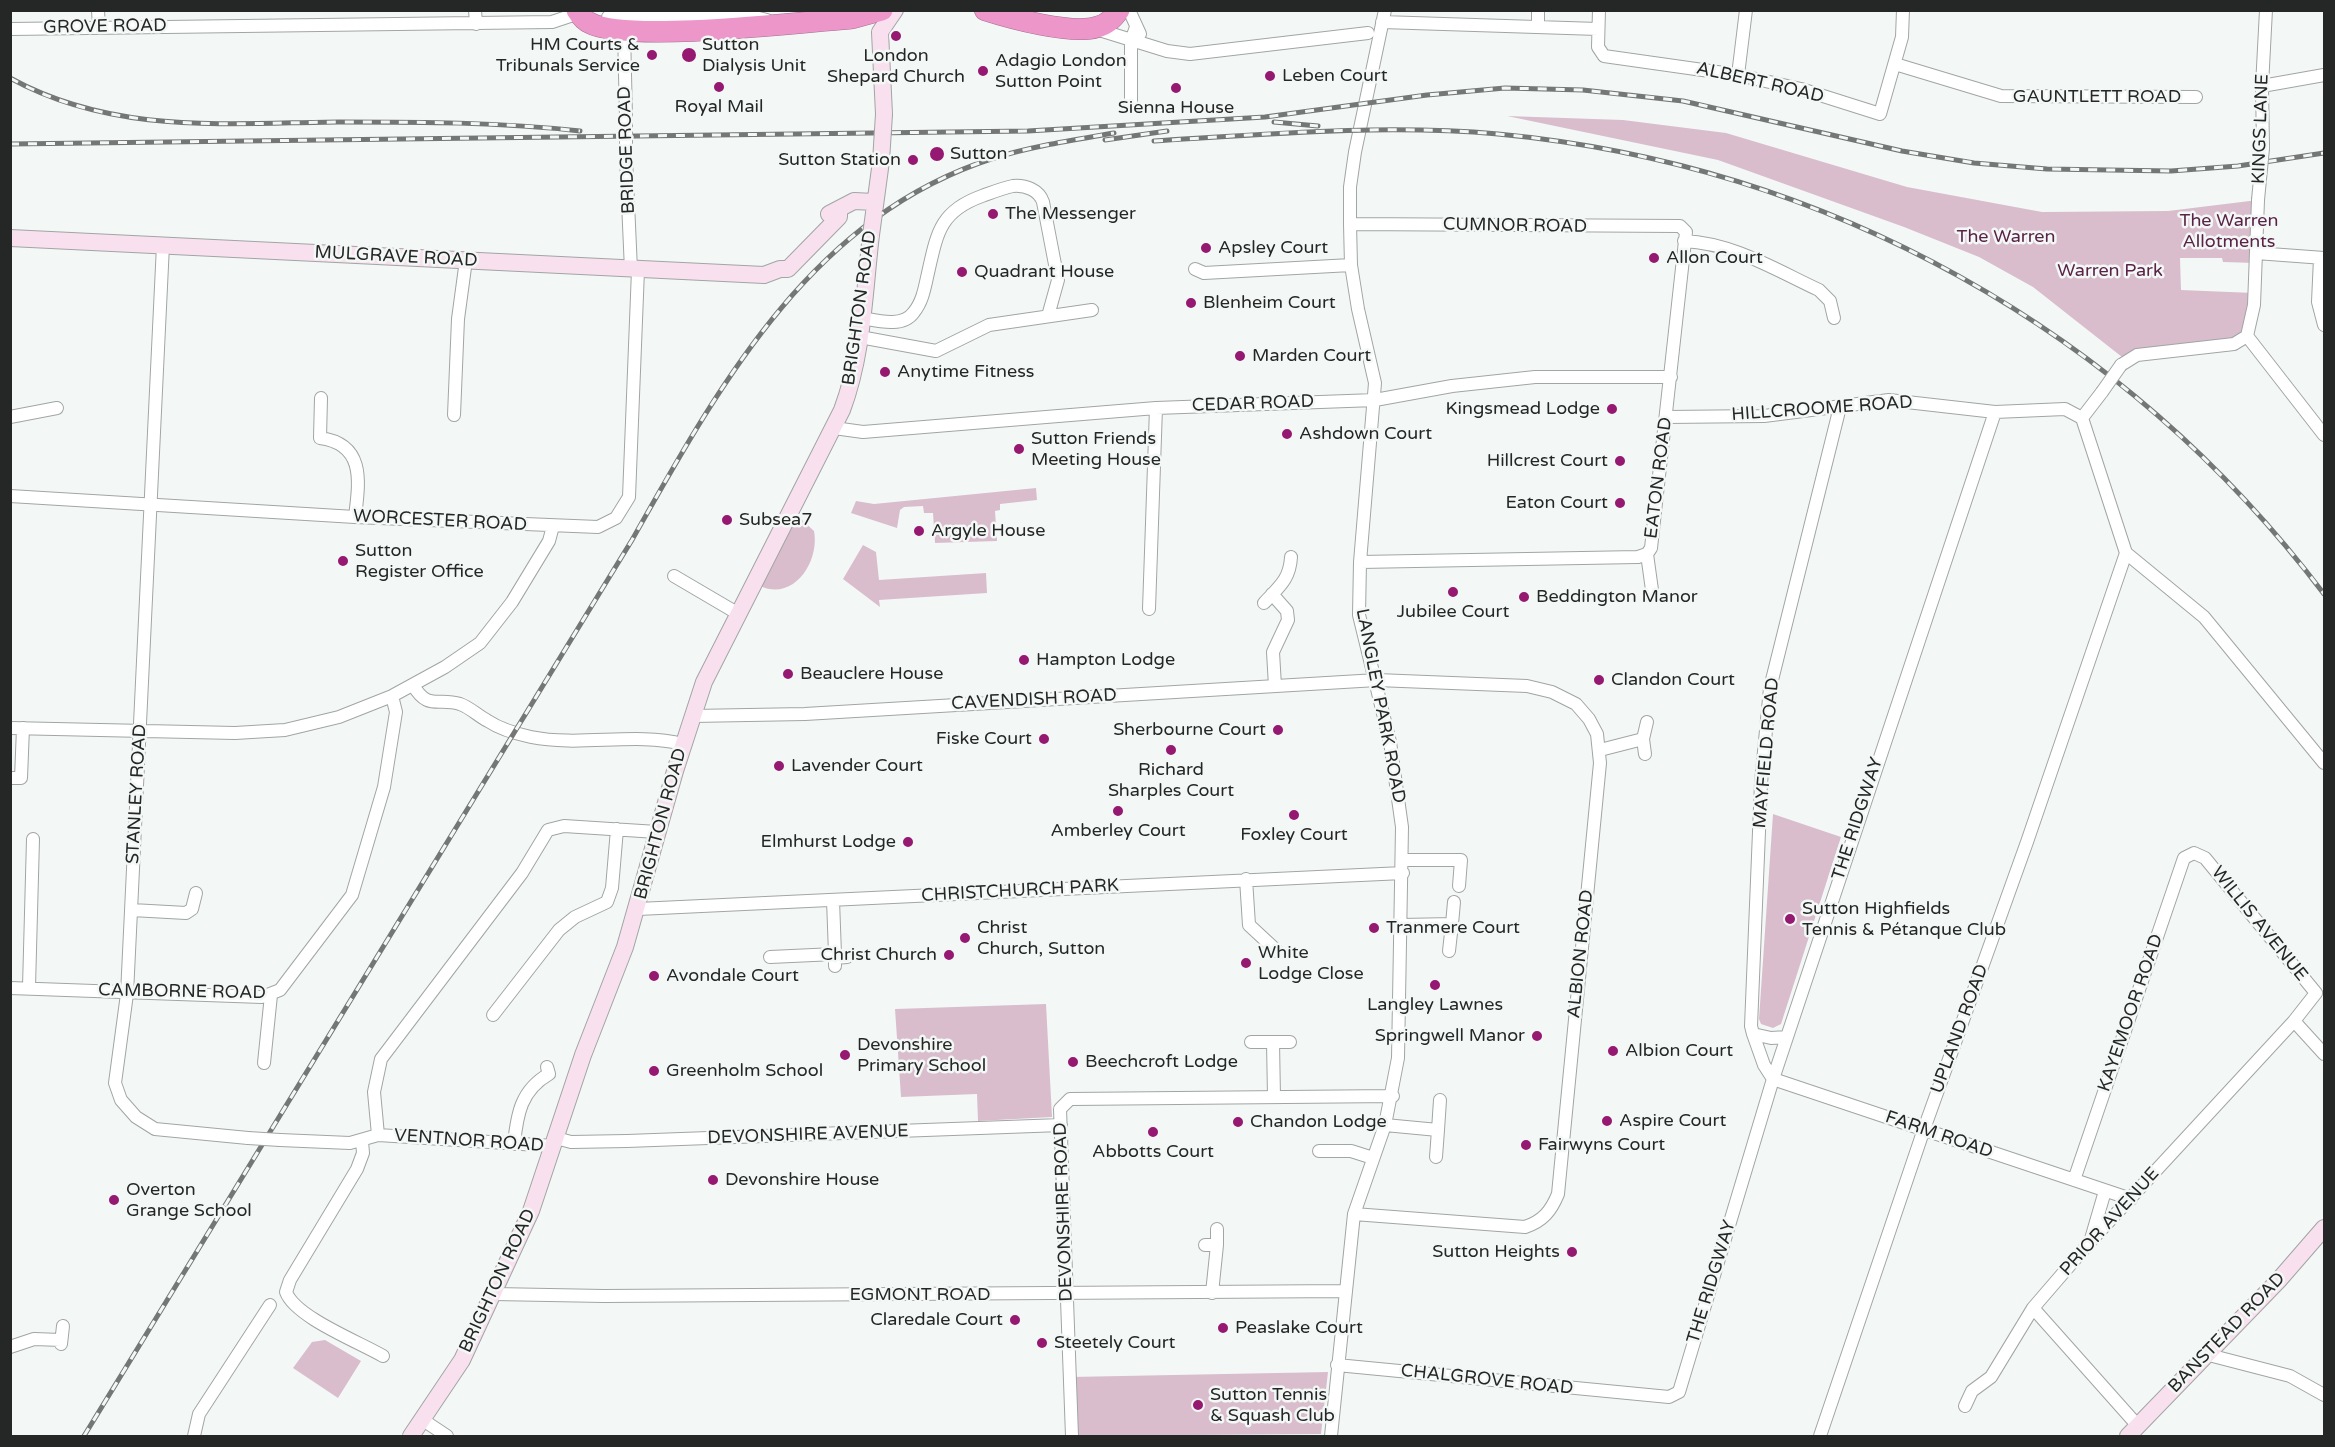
<!DOCTYPE html>
<meta charset="utf-8">
<style>
body{margin:0}
#map{position:relative;width:2335px;height:1447px;overflow:hidden;background:#f3f8f6;font-family:"Varela Round",sans-serif}
canvas{display:block}
.frame{position:absolute;inset:0;border:12px solid #252626;pointer-events:none}
</style>
<div id="map">
<canvas width="2335" height="1447"></canvas>
<div class="frame"></div>
</div>
<script>
const ctx = document.querySelector('canvas').getContext('2d');
ctx.lineJoin = 'round';
function fillPath(path, color) {
  ctx.fillStyle = color;
  ctx.fill(path, 'evenodd');
}
function strokePath(path, color, width, dash) {
  ctx.strokeStyle = color;
  ctx.lineWidth = width;
  ctx.lineCap = dash ? 'butt' : 'round';
  ctx.setLineDash(dash || []);
  ctx.stroke(path);
}
function write(font, color, halo, rows, align = 'center') {
  ctx.font = font + ' "Varela Round",sans-serif';
  ctx.lineWidth = 5;
  ctx.setLineDash([]);
  ctx.textBaseline = 'middle';
  ctx.strokeStyle = halo;
  ctx.fillStyle = color;
  for (const [text, x, y, turn = 0] of rows) {
    ctx.save();
    ctx.translate(x, y);
    ctx.rotate((+turn || 0) * Math.PI / 180);
    ctx.textAlign = isNaN(turn) ? turn : align;
    if (halo) ctx.strokeText(text, 0, 0);
    ctx.fillText(text, 0, 0);
    ctx.restore();
  }
}
fillPath(new Path2D(`
 M 1507,116 L 1623,120 L 1726,133 L 1907,187 L 2042,212 L 2168,211 L 2258,200 L 2255,263 L 2223,262 L 2222,258 L 2180,258 L 2181,290 L 2254,293 L 2240,340 L 2129,353 L 2122,357 L 2033,287 L 1979,257 L 1904,227 L 1718,160 Z
 M 1036,488 L 1037,500 L 1000,504 L 1000,510 L 995,511 L 997,541 L 935,543 L 933,513 L 924,513 L 923,506 L 904,507 L 900,510 L 897,528 L 851,513 L 856,501 L 874,504 Z
 M 798,516 L 814,531 C 820,561 794,602 760,586 Z
 M 863,545 L 876,552 L 879,580 L 986,573 L 987,593 L 879,600 L 880,607 L 843,579 Z
 M 1773,814 L 1841,837 L 1781,1024 L 1773,1028 L 1761,1024 L 1759,1019 Z
 M 1046,1004 L 1052,1117 L 978,1121 L 977,1094 L 901,1097 L 895,1009 Z
 M 325,1340 L 361,1361 L 338,1398 L 293,1368 L 312,1342 Z
 M 1328,1372 L 1321,1434 L 1072,1436 L 1070,1377 Z`), '#d9bdcd');
const street = new Path2D(`
 M 98,10 L 99,28
 M 475,10 L 476,24
 M 1129,10 L 1140,34
 M 1599,10 L 1598,47 L 1604,56 L 1738,75 L 1801,89 L 1880,114 L 1902,37 L 1903,10
 M 608,17 L 637,18
 M 1382,22 L 1598,29
 M 1538,26 L 1538,10
 M 10,29 L 552,22 L 579,13
 M 1096,29 L 1167,51 L 1190,54 L 1368,33
 M 1895,64 L 2001,96 L 2196,97
 M 1738,75 L 1746,10
 M 2262,86 L 2324,75
 M 1131,107 L 1131,41 L 1136,27
 M 626,118 L 624,30 L 637,18 L 751,16 L 767,20
 M 2263,148 L 2262,86 L 2266,10
 M 626,157 L 631,270
 M 1350,224 L 1680,226 L 1686,232 L 1651,548 L 1647,554 L 1638,557 L 1360,562
 M 1684,241 C 1733,243 1776,270 1819,290 L 1830,301 L 1834,318
 M 163,245 L 127,994 L 115,1083 L 121,1100 L 136,1117 L 155,1129 L 248,1138
 M 2256,253 L 2324,258
 M 2320,258 L 2318,302 L 2324,325
 M 1195,269 L 1204,273 L 1351,265
 M 862,318 C 878,321 903,328 914,312 C 923,301 925,286 928,273 C 937,233 940,211 982,196 C 993,192 1003,188 1013,186 C 1026,185 1039,190 1043,202 L 1058,280 L 1048,316
 M 2247,336 L 2324,435
 M 860,337 L 936,351 L 989,325 L 1092,310
 M 2121,365 L 2137,355 L 2234,344 L 2247,336 L 2254,305 L 2258,200
 M 321,398 L 320,438 C 366,444 359,483 355,517
 M 454,415 L 458,319 L 466,260
 M 10,417 L 57,408
 M 1666,417 L 1764,416 L 1889,400 L 1995,412 L 2065,409 L 2082,418
 M 2082,418 L 2102,392
 M 834,428 L 863,432 L 1156,408 L 1375,400 L 1452,386 L 1535,377 L 1671,377
 M 10,496 L 355,517 L 598,527 L 616,518 L 629,497 L 638,270
 M 2126,553 L 2204,617 L 2324,763
 M 1647,554 L 1652,590
 M 674,576 L 737,613
 M 1272,594 L 1287,611 L 1288,620 L 1273,652 L 1275,686
 M 1264,603 C 1279,587 1290,579 1291,557
 M 1149,609 L 1156,408
 M 413,685 C 428,711 438,697 460,704 C 471,708 478,716 488,721 C 500,729 517,734 531,737 C 581,747 634,732 683,744
 M 692,716 L 805,714 L 1377,680 L 1527,686 L 1552,692 L 1576,704 L 1589,719 L 1597,734 L 1600,763 L 1558,1194 C 1551,1211 1543,1221 1525,1227 L 1354,1214
 M 10,728 L 235,733 L 285,730 L 339,717 L 392,696 L 445,667 L 480,643 L 512,602 L 549,541 L 553,526
 M 1643,739 L 1647,722
 M 1600,750 L 1643,739 L 1645,754
 M 10,778 L 21,778 L 23,728
 M 1403,860 L 1461,860 L 1459,886
 M 1246,879 L 1249,925 L 1277,951
 M 638,909 L 1403,873
 M 132,910 L 186,913 L 192,909 L 196,893
 M 1452,924 L 1454,902
 M 1402,925 L 1452,924 L 1449,951
 M 835,954 L 835,966
 M 770,957 L 835,954 L 833,900
 M 835,958 L 847,957
 M 29,987 L 33,839
 M 10,988 L 262,997 L 280,990 L 352,895 L 384,787 L 396,712 L 392,696
 M 493,1015 L 559,930 L 575,917 L 607,902 L 612,888 L 617,829
 M 1753,1034 L 1764,1065 L 1773,1079 L 2131,1199
 M 1787,1037 L 1771,1038 L 1753,1034 L 1751,1026 L 1761,783 L 1770,688 L 1840,407
 M 1251,1042 L 1273,1042
 M 264,1063 L 271,995
 M 1274,1097 L 1273,1042 L 1290,1042
 M 1385,1125 L 1438,1130 L 1440,1100
 M 378,1135 L 374,1092 L 381,1059 L 522,873 L 548,830 L 564,826 L 657,832
 M 556,1138 L 571,1142 L 627,1141 L 1061,1125
 M 280,1140 L 350,1143 L 378,1135 L 554,1146
 M 362,1141 L 363,1153 L 357,1169 L 290,1280 L 286,1292 C 295,1317 359,1342 383,1356
 M 514,1144 C 517,1114 521,1090 549,1074 L 547,1067
 M 1319,1151 L 1351,1151 L 1373,1158
 M 1436,1157 L 1438,1130
 M 2074,1180 L 2184,858 L 2194,853 L 2205,858 L 2316,993 L 2294,1021 L 2324,1054
 M 2091,1239 L 2105,1191
 M 1205,1245 L 1217,1245 L 1212,1293
 M 1217,1245 L 1217,1229
 M 494,1294 L 604,1296 L 1346,1291
 M 61,1344 L 63,1326
 M 10,1347 L 34,1339 L 61,1340
 M 2205,1354 L 2290,1376 L 2324,1395
 M 1337,1365 L 1669,1397 L 1679,1392 L 1773,1079 L 1995,412
 M 1965,1406 L 1972,1391 L 1991,1377 L 2033,1308
 M 423,1420 L 447,1436
 M 2138,1426 L 2033,1308 L 2089,1243 L 2294,1021
 M 194,1436 L 199,1414 L 270,1305
 M 1072,1436 L 1060,1109 L 1070,1099 L 1393,1096
 M 1331,1436 L 1354,1214 L 1385,1125 L 1398,1058 L 1402,827 L 1390,742 L 1359,615 L 1360,562 L 1375,383 L 1358,309 L 1351,265 L 1350,224 L 1350,187 L 1355,152 L 1385,10
 M 1820,1436 L 1924,1129 L 2027,842 L 2126,553 L 2082,418`);
const secondary = new Path2D(`
 M 884,114 L 880,32 L 895,10
 M 874,213 L 881,161
 M 829,214 L 854,201 L 875,202
 M 10,238 L 764,275 L 780,269 L 788,269 L 839,217 L 839,210
 M 411,1436 L 462,1360 L 531,1211 L 583,1055 L 625,947 L 675,771 L 704,682 L 842,410 C 863,354 864,294 871,235
 M 2128,1436 L 2278,1281 L 2324,1228`);
const highway = new Path2D(`
 M 577,10 C 580,15 585,21 590,23 C 627,43 804,22 853,18 L 882,10
 M 985,10 C 1010,18 1072,35 1097,27 C 1106,25 1113,19 1119,10`);
strokePath(street, '#a1a5a3', 14);
strokePath(secondary, '#a1a5a3', 18);
strokePath(highway, '#a66f91', 22);
strokePath(street, '#fff', 12);
strokePath(secondary, '#f9e0ef', 16);
strokePath(highway, '#ec96ca', 21);
const rail = new Path2D(`
 M 10,78 C 114,135 226,123 339,122 C 420,122 499,122 580,131
 M 1274,122 L 1318,126
 M 1105,140 L 1167,131
 M 1154,141 C 1268,134 1385,124 1498,134 C 1828,165 2124,330 2324,594
 M 10,144 L 1028,131 L 1265,117 L 1427,95 L 1505,88 L 1583,90 L 1683,101 L 1902,151 L 1974,163 L 2047,169 L 2171,171 L 2238,166 L 2324,153
 M 84,1436 L 632,540 C 720,384 812,216 994,158 C 1033,146 1074,140 1114,133`);
strokePath(rail, '#747776', 5);
strokePath(rail, '#f3f8f6', 3, [9]);
const streetBridge = new Path2D(`
 M 626,118 L 626,157
 M 2258,200 L 2263,148
 M 2102,392 L 2121,365
 M 248,1138 L 280,1140`);
const secondaryBridge = new Path2D(`
 M 881,161 L 884,114
 M 871,235 L 874,213`);
strokePath(streetBridge, '#a1a5a3', 14, []);
strokePath(secondaryBridge, '#a1a5a3', 18, []);
strokePath(streetBridge, '#fff', 12);
strokePath(secondaryBridge, '#f9e0ef', 16);
for (const [x, y, r, color] of [
 [896,36,6,"#951871"],
 [652,55,6,"#951871"],
 [689,55,8,"#951871"],
 [983,71,6,"#951871"],
 [1270,76,6,"#951871"],
 [719,87,6,"#951871"],
 [1176,88,6,"#951871"],
 [937,154,8,"#951871"],
 [913,160,6,"#951871"],
 [993,214,6,"#951871"],
 [1206,248,6,"#951871"],
 [1654,258,6,"#951871"],
 [962,272,6,"#951871"],
 [1191,303,6,"#951871"],
 [1240,356,6,"#951871"],
 [885,372,6,"#951871"],
 [1612,409,6,"#951871"],
 [1287,434,6,"#951871"],
 [1019,449,6,"#951871"],
 [1620,461,6,"#951871"],
 [1620,503,6,"#951871"],
 [727,520,6,"#951871"],
 [919,531,6,"#951871"],
 [343,561,6,"#951871"],
 [1453,592,6,"#951871"],
 [1524,597,6,"#951871"],
 [1024,660,6,"#951871"],
 [788,674,6,"#951871"],
 [1599,680,6,"#951871"],
 [1278,730,6,"#951871"],
 [1044,739,6,"#951871"],
 [1171,750,6,"#951871"],
 [779,766,6,"#951871"],
 [1118,811,6,"#951871"],
 [1294,815,6,"#951871"],
 [908,842,6,"#951871"],
 [1790,919,6,"#951871"],
 [1374,928,6,"#951871"],
 [965,938,6,"#951871"],
 [949,955,6,"#951871"],
 [1246,963,6,"#951871"],
 [654,976,6,"#951871"],
 [1435,985,6,"#951871"],
 [1537,1036,6,"#951871"],
 [1613,1051,6,"#951871"],
 [845,1055,6,"#951871"],
 [1073,1062,6,"#951871"],
 [654,1071,6,"#951871"],
 [1607,1121,6,"#951871"],
 [1238,1122,6,"#951871"],
 [1153,1132,6,"#951871"],
 [1526,1145,6,"#951871"],
 [713,1180,6,"#951871"],
 [114,1200,6,"#951871"],
 [1572,1252,6,"#951871"],
 [1015,1320,6,"#951871"],
 [1223,1328,6,"#951871"],
 [1042,1343,6,"#951871"],
 [1198,1405,6,"#951871"]
]) {
  const dot = new Path2D();
  dot.arc(x, y, r, 0, 2 * Math.PI);
  ctx.fillStyle = color;
  ctx.fill(dot);
  strokePath(dot, '#f3f8f6', 2);
}
write('18px', '#252626', '#f3f8f6', [
 ["GROVE ROAD",105,27,-1],
 ["ALBERT ROAD",1760,83,13],
 ["GAUNTLETT ROAD",2097,97],
 ["KINGS LANE",2261,129,-88],
 ["BRIDGE ROAD",627,150,-92],
 ["CUMNOR ROAD",1515,226,1],
 ["MULGRAVE ROAD",396,257,3],
 ["BRIGHTON ROAD",860,308,-82],
 ["CEDAR ROAD",1253,404,-2],
 ["HILLCROOME ROAD",1822,409,-4],
 ["EATON ROAD",1659,478,-83],
 ["WORCESTER ROAD",440,521,3],
 ["CAVENDISH ROAD",1034,700,-3],
 ["LANGLEY PARK ROAD",1380,706,79],
 ["MAYFIELD ROAD",1767,753,-85],
 ["STANLEY ROAD",137,794,-87],
 ["THE RIDGWAY",1858,819,-72],
 ["BRIGHTON ROAD",661,824,-75],
 ["CHRISTCHURCH PARK",1020,891,-3],
 ["WILLIS AVENUE",2259,924,51],
 ["ALBION ROAD",1581,954,-84],
 ["CAMBORNE ROAD",182,992,1],
 ["KAYEMOOR ROAD",2131,1013,-71],
 ["UPLAND ROAD",1960,1029,-70],
 ["DEVONSHIRE AVENUE",808,1135,-2],
 ["FARM ROAD",1939,1135,19],
 ["VENTNOR ROAD",469,1141,4],
 ["DEVONSHIRE ROAD",1064,1212,-92],
 ["PRIOR AVENUE",2110,1222,-48],
 ["BRIGHTON ROAD",498,1281,-65],
 ["THE RIDGWAY",1712,1282,-73],
 ["EGMONT ROAD",920,1295],
 ["BANSTEAD ROAD",2227,1333,-46],
 ["CHALGROVE ROAD",1487,1380,6]
]);
write('18px', '#252626', '#f3f8f6', [
 ["HM Courts &",640,45,"right"],
 ["Tribunals Service",640,66,"right"],
 ["Sutton",702,45],
 ["Dialysis Unit",702,66],
 ["London",896,56,"center"],
 ["Shepard Church",896,77,"center"],
 ["Adagio London",995,61],
 ["Sutton Point",995,82],
 ["Leben Court",1282,76],
 ["Royal Mail",719,107,"center"],
 ["Sienna House",1176,108,"center"],
 ["Sutton",950,154],
 ["Sutton Station",901,160,"right"],
 ["The Messenger",1005,214],
 ["Apsley Court",1218,248],
 ["Allon Court",1666,258],
 ["Quadrant House",974,272],
 ["Blenheim Court",1203,303],
 ["Marden Court",1252,356],
 ["Anytime Fitness",897,372],
 ["Kingsmead Lodge",1600,409,"right"],
 ["Ashdown Court",1299,434],
 ["Sutton Friends",1031,439],
 ["Meeting House",1031,460],
 ["Hillcrest Court",1608,461,"right"],
 ["Eaton Court",1608,503,"right"],
 ["Subsea7",739,520],
 ["Argyle House",931,531],
 ["Sutton",355,551],
 ["Register Office",355,572],
 ["Beddington Manor",1536,597],
 ["Jubilee Court",1453,612,"center"],
 ["Hampton Lodge",1036,660],
 ["Beauclere House",800,674],
 ["Clandon Court",1611,680],
 ["Sherbourne Court",1266,730,"right"],
 ["Fiske Court",1032,739,"right"],
 ["Lavender Court",791,766],
 ["Richard",1171,770,"center"],
 ["Sharples Court",1171,791,"center"],
 ["Amberley Court",1118,831,"center"],
 ["Foxley Court",1294,835,"center"],
 ["Elmhurst Lodge",896,842,"right"],
 ["Sutton Highfields",1802,909],
 ["Tennis & Pétanque Club",1802,930],
 ["Christ",977,928],
 ["Church, Sutton",977,949],
 ["Tranmere Court",1386,928],
 ["White",1258,953],
 ["Lodge Close",1258,974],
 ["Christ Church",937,955,"right"],
 ["Avondale Court",666,976],
 ["Langley Lawnes",1435,1005,"center"],
 ["Springwell Manor",1525,1036,"right"],
 ["Devonshire",857,1045],
 ["Primary School",857,1066],
 ["Albion Court",1625,1051],
 ["Beechcroft Lodge",1085,1062],
 ["Greenholm School",666,1071],
 ["Aspire Court",1619,1121],
 ["Chandon Lodge",1250,1122],
 ["Fairwyns Court",1538,1145],
 ["Abbotts Court",1153,1152,"center"],
 ["Devonshire House",725,1180],
 ["Overton",126,1190],
 ["Grange School",126,1211],
 ["Sutton Heights",1560,1252,"right"],
 ["Claredale Court",1003,1320,"right"],
 ["Peaslake Court",1235,1328],
 ["Steetely Court",1054,1343],
 ["Sutton Tennis",1210,1395],
 ["& Squash Club",1210,1416]
], 'left');
write('18px', '#592246', '#f3f8f6', [
 ["The Warren",2229,221],
 ["Allotments",2229,242],
 ["The Warren",2006,237],
 ["Warren Park",2110,271]
]);
</script>
